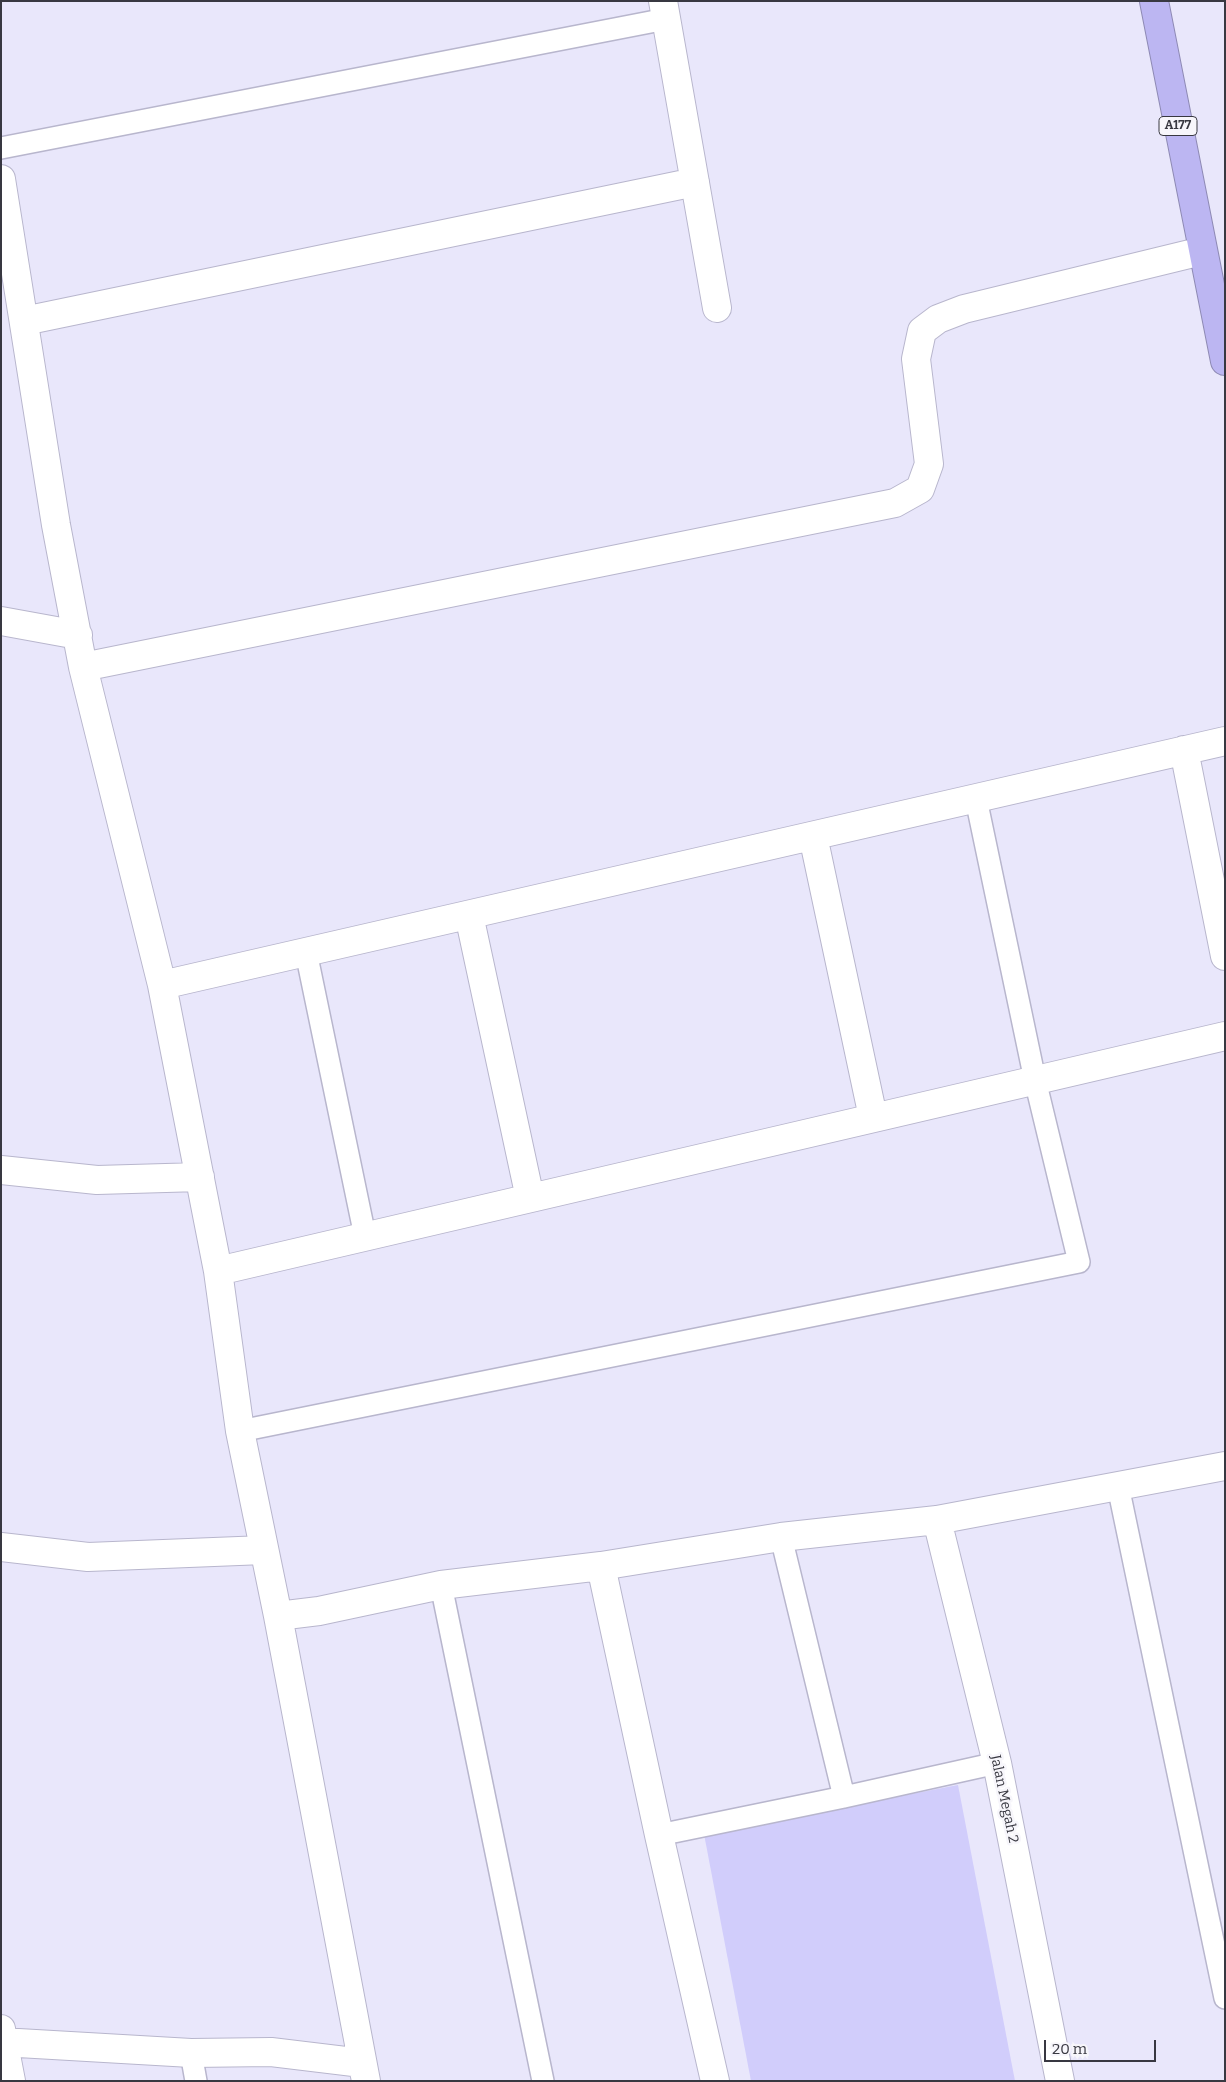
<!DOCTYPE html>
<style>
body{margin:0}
#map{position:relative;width:1226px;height:2082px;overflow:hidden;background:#e9e7fb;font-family:Bitter,serif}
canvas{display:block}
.frame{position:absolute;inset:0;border:2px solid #383841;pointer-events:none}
.scale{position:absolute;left:1044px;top:2040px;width:112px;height:22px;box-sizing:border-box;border:2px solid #383841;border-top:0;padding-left:6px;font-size:15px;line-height:18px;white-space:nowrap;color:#383841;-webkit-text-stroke:4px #f7f6fb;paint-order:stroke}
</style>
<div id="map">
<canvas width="1226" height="2082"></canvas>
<div class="frame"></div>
<div class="scale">20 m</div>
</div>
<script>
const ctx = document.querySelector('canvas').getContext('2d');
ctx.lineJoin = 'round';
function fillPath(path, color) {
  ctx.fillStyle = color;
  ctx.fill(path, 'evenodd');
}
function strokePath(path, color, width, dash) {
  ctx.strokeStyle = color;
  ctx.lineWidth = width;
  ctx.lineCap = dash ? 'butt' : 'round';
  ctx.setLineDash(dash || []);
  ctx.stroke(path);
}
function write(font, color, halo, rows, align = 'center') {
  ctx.font = font + ' Bitter,serif';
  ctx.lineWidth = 5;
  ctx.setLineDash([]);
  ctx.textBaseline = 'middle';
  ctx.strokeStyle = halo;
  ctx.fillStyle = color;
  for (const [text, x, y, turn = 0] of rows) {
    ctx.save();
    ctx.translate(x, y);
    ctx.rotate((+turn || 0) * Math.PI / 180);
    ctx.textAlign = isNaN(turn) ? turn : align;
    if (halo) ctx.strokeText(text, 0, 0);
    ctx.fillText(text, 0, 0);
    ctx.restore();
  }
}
fillPath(new Path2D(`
 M 958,1785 L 1015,2081 L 751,2081 L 704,1834 Z`), '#d1cdfb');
const lane = new Path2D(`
 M 1,148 L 666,19
 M 306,952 L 365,1236
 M 240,1431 L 1079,1262 L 1035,1080 L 976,799
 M 1118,1486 L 1225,1998
 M 781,1537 L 844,1797
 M 441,1585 L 543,2081
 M 659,1835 L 844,1797 L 997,1763
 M 191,2053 L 196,2081`);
const street = new Path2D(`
 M 663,1 L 717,308
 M 1,179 L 56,525 L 83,667 L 162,985 L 1225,741
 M 24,321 L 695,182
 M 1,621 L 78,635
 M 83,667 L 895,503 L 920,489 L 929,464 L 916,359 L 922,331 L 938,319 L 964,309 L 1202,251
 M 1184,750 L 1225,956
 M 813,836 L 873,1117
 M 469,915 L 530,1198
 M 162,985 L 218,1271 L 240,1431 L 278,1616
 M 1,1170 L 97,1180 L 200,1177
 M 218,1271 L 1225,1036
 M 937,1520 L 997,1763 L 1060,2081
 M 1,1547 L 88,1557 L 264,1550
 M 601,1566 L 659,1835 L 715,2081
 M 1,2029 L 11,2081
 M 1,2042 L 191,2053 L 271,2052 L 362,2063
 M 366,2081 L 278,1616 L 319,1611 L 441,1585 L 601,1566 L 781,1537 L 937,1520 L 1225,1466`);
const highway = new Path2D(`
 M 1154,1 L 1225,361`);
strokePath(lane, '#b8b6cd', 24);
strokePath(street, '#b8b6cd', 30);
strokePath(highway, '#8e8ab4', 30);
strokePath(lane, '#fff', 21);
strokePath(street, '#fff', 28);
strokePath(highway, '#bcb6f2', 28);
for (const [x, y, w] of [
 [1178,126,38]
]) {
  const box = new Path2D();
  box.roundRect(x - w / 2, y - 9.5, w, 19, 4);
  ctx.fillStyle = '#f7f6fb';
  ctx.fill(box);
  strokePath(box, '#383841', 1);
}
write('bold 12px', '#383841', null, [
 ["A177",1178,126]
]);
write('14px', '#383841', '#f7f6fb', [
 ["Jalan Megah 2",1004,1799,78]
]);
</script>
